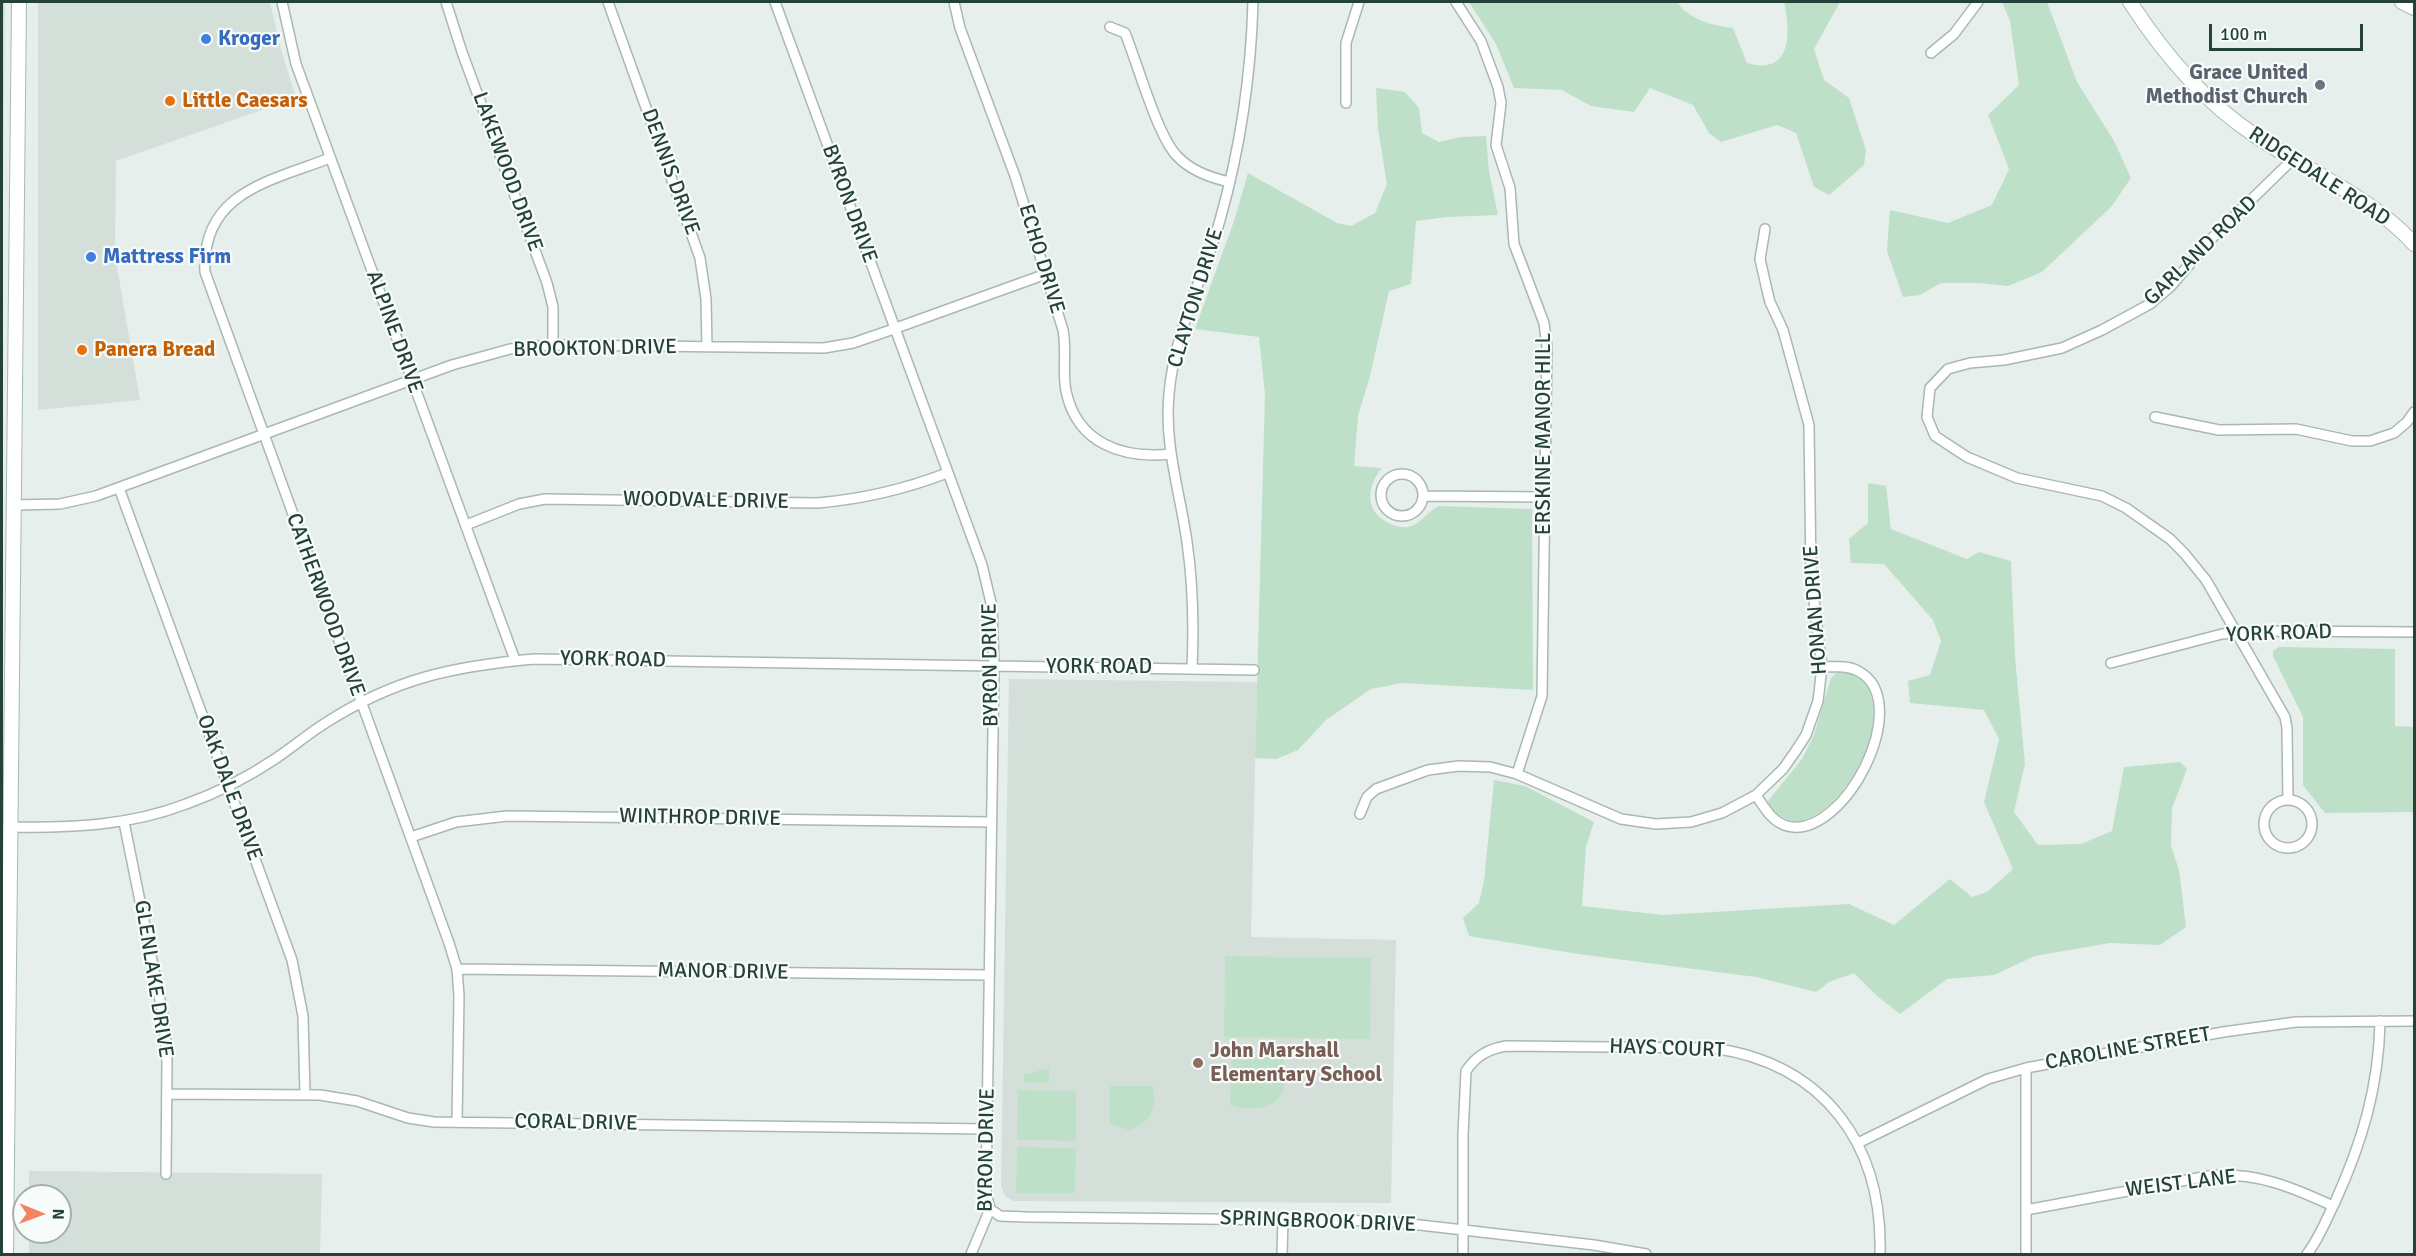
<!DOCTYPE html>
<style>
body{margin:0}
#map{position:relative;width:2416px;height:1256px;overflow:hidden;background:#e6efeb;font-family:Signika,sans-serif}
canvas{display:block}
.frame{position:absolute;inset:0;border:3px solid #24423a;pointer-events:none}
.north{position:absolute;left:12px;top:1184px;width:60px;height:60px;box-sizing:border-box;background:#f7fbf9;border:2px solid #a3b1ad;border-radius:50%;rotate:91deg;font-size:16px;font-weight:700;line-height:24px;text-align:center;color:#24423a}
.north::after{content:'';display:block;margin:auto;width:21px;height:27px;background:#f4845f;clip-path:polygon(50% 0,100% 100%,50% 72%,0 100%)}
.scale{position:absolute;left:2209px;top:24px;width:154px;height:27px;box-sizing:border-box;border:3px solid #24423a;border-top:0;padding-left:8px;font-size:18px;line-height:21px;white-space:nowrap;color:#24423a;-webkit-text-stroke:4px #f7fbf9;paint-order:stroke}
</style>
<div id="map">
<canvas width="2416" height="1256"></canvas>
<div class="frame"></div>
<div class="north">N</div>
<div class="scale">100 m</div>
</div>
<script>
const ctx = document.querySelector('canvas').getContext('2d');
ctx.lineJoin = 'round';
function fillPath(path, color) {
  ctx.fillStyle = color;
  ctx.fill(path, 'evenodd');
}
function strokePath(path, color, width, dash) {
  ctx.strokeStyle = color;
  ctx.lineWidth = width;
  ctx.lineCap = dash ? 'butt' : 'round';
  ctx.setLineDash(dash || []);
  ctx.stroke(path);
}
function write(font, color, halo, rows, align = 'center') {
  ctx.font = font + ' Signika,sans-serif';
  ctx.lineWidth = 4.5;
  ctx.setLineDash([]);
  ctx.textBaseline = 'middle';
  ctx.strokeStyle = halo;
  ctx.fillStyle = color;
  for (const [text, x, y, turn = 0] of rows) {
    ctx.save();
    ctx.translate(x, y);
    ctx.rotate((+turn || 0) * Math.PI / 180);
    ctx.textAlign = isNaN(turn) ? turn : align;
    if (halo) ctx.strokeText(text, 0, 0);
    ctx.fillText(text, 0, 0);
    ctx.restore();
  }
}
fillPath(new Path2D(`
 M 2,2 L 5,2 L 2,296 Z
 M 38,2 L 270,2 L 280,46 L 296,98 L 116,161 L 115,255 L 140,400 L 38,410 Z
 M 1009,679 L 1257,682 L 1251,937 L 1396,940 L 1391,1203 L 1014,1201 L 1005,1196 L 1001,1186 Z
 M 29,1171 L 322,1174 L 320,1254 L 29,1254 L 29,1232 L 60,1232 L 60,1196 L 29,1196 Z`), '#d4dfda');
fillPath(new Path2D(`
 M 1469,2 L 1677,2 C 1688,19 1714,26 1733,28 L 1747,63 C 1792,76 1791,33 1784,2 L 1840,2 L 1814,49 L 1824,80 L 1849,98 L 1866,150 L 1864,165 L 1829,195 L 1814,187 L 1796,133 L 1777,125 L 1721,142 L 1709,133 L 1693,105 L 1650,88 L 1634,112 L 1591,106 L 1562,90 L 1514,88 L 1496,44 Z
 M 2002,2 L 2047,2 L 2077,82 L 2114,141 L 2131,178 L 2111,207 L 2042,272 L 2008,286 L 1980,283 L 1941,283 L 1920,295 L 1903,297 L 1887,251 L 1890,210 L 1948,223 L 1992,205 L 2009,169 L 1988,115 L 2019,85 L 2010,21 Z
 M 1376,88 L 1405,92 L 1419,108 L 1422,133 L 1439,142 L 1461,137 L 1486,136 L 1489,171 L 1498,215 L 1447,217 L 1416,221 L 1411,284 L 1389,291 L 1370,376 L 1358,416 L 1354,466 L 1382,468 C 1368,484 1364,509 1385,521 C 1392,525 1400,528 1408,527 C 1422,524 1427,511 1439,506 L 1532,509 L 1533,690 L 1402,683 L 1371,689 L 1326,720 L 1298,750 L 1276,759 L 1255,758 L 1265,394 L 1259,337 L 1195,329 L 1234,221 L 1248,173 L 1337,223 L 1351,226 L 1375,213 L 1387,184 L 1378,129 Z
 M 1868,483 L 1886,486 L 1891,529 L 1967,559 L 1979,552 L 2011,561 L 2015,657 L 2025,764 L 2014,812 L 2038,845 L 2081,844 L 2112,831 L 2124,767 L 2180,762 L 2187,769 L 2172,808 L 2171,846 L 2179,870 L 2186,927 L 2160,945 L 2110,943 L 2035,956 L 1994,975 L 1947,979 L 1900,1014 L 1877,996 L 1854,973 L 1829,982 L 1816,992 L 1756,977 L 1578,954 L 1469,936 L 1463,918 L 1479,903 L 1484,881 L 1494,780 L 1525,786 L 1594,822 L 1586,847 L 1582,906 L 1663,915 L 1849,904 L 1894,925 L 1950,879 L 1972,897 L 1987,892 L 2013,869 L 1984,802 L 1999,739 L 1984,710 L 1910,703 L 1908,681 L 1930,675 L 1941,641 L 1933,620 L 1884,564 L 1851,563 L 1849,539 L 1868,523 Z
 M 2279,647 L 2395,649 L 2395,726 L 2414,727 L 2414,812 L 2325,813 L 2303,785 L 2303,717 L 2273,656 L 2273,651 Z
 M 1846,672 C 1911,691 1847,821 1795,821 C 1787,821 1777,814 1770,809 L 1768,801 L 1802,759 L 1814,735 L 1831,678 L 1836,673 Z
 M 1225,956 L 1371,958 L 1370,1039 L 1224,1037 Z
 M 1232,1054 L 1283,1057 C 1287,1081 1287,1105 1258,1108 C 1248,1109 1239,1109 1230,1104 Z
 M 1049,1068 L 1049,1083 L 1024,1083 L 1024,1074 C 1034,1074 1039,1069 1049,1068 Z
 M 1110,1086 L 1151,1086 L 1153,1088 C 1158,1109 1149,1124 1129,1130 L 1110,1124 Z
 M 1018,1090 L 1076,1091 L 1076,1141 L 1017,1140 Z
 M 1017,1147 L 1076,1148 L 1075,1193 L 1016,1193 Z`), '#bfe0c8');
const street = new Path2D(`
 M 282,2 L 296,64 L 515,660
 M 446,2 L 462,52 L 547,283 L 553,307 L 553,345
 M 608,2 L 700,258 L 706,299 L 707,347
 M 775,2 L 982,565 L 992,607 L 994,666 L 986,1193 L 990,1209 L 971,1254
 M 954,2 L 960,28 L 1015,176 L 1063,330 C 1067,351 1062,371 1066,391 C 1077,444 1123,459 1171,454
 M 1456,2 L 1481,41 L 1498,87 L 1501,103 L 1496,145 L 1510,188 L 1514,244 L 1544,323 L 1547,347 L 1542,696 L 1517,774
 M 1110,27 L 1125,33 C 1137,62 1157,135 1177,156 C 1190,170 1211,178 1230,182
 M 1931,53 L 1954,34 L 1978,2
 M 1346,103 L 1346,43 L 1359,2
 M 330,158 C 271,181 201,192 205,272 L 449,943 L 457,969 L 459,996 L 457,1122
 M 2155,417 L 2219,430 L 2296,429 L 2352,441 L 2370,441 L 2394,433 L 2407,422 L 2414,412
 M1381 495a21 21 0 1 1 42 0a21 21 0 1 1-42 0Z
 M 119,488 L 292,960 L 303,1016 L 305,1095
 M 1423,496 L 1545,497
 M 15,505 L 60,504 L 96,496 L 452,365 L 510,349 L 553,345 L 824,348 L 853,343 L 885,332 L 1046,274
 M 466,525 L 519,504 L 545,499 L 817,503 C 864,499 903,490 947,473
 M 2111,663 L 2222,634 L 2268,631 L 2414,632
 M 1192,668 C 1194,625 1193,584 1187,542 C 1180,492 1164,445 1169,394 C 1174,333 1203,278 1220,220 C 1240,149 1251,76 1253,2
 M 1756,795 C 1764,807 1772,822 1787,826 C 1844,841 1916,701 1858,671 C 1847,665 1834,667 1822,667
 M 2288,799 L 2287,728 L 2285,717 L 2206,580 L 2184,553 L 2170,539 L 2126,508 L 2102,496 L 2017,478 L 1967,457 L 1935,436 L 1927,417 L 1930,388 L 1948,369 L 1970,363 L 2004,360 L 2062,348 L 2102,330 L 2150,304 L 2170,287 L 2212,238 L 2293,159
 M2264 824a24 24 0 1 1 48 0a24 24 0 1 1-48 0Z
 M 1360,814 L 1367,797 L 1376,789 L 1428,770 L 1459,766 L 1490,767 L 1517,774 L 1621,819 L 1656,824 L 1691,822 L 1722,813 L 1756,795 L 1783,769 L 1795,752 L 1806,735 L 1818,701 L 1822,667 L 1811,575 L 1809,425 L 1783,330 L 1770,302 L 1767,290 L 1760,259 L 1765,229
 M 124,822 L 164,1020 L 167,1061 L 166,1174
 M 11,827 C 71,828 129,826 186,804 C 217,793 248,777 275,759 C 293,747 309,733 327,722 C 396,678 455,666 534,659 L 1254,670
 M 411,837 L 456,822 L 507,816 L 991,822
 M 457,969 L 989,975
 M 167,1094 L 320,1095 L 357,1101 L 408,1118 L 434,1122 L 987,1129
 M 1858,1143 L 1988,1079 L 2026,1068 L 2223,1032 L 2296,1022 L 2414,1021
 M 990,1209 L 1000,1216 L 1026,1217 L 1385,1221 L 1594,1245 L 1646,1254
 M 2026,1210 L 2208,1176 C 2254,1171 2292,1187 2333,1206
 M 1282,1254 L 1283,1220
 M 1463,1254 L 1463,1135 L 1466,1071 C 1476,1056 1488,1049 1506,1046 L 1713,1048 C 1825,1064 1883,1145 1880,1254
 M 2026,1254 L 2026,1068
 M 2307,1254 C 2319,1239 2326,1220 2335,1202 C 2362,1143 2379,1086 2380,1021`);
const secondary = new Path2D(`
 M 2130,2 C 2163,53 2202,100 2253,134 C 2305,170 2372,197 2414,244
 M 2402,2 L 2414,8
 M 6,1254 L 19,2`);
strokePath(street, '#a8b8b2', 12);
strokePath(secondary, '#a4bbb3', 16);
strokePath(street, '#fff', 9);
strokePath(secondary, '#fff', 14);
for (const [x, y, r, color] of [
 [206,39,6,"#3f7fe0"],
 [2320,85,6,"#6b7280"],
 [170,101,6,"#e8710a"],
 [91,257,6,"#3f7fe0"],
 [82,350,6,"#e8710a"],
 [1198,1063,6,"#8d6e63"]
]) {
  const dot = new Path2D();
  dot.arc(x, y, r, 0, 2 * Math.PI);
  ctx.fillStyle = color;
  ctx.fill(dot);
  strokePath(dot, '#f7fbf9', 2);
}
write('bold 21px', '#366cbe', '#f7fbf9', [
 ["Kroger",218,39],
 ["Mattress Firm",103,257]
], 'left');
write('bold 21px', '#5b616d', '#f7fbf9', [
 ["Grace United",2308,73],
 ["Methodist Church",2308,97]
], 'right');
write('bold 21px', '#c56008', '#f7fbf9', [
 ["Little Caesars",182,101],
 ["Panera Bread",94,350]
], 'left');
write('21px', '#24423a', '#f7fbf9', [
 ["LAKEWOOD DRIVE",507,172,70],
 ["DENNIS DRIVE",670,172,70],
 ["RIDGEDALE ROAD",2319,177,33],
 ["BYRON DRIVE",849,204,70],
 ["GARLAND ROAD",2201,251,-44],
 ["ECHO DRIVE",1041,259,73],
 ["CLAYTON DRIVE",1196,298,-73],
 ["ALPINE DRIVE",394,332,70],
 ["BROOKTON DRIVE",595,349,-1],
 ["ERSKINE MANOR HILL",1544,434,-90],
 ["WOODVALE DRIVE",706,501,1],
 ["CATHERWOOD DRIVE",325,605,70],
 ["HONAN DRIVE",1816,610,-94],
 ["YORK ROAD",2279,634,-2],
 ["YORK ROAD",613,660,1],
 ["BYRON DRIVE",991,665,-91],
 ["YORK ROAD",1099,667],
 ["OAK DALE DRIVE",229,788,70],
 ["WINTHROP DRIVE",700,818,1],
 ["MANOR DRIVE",723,972,1],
 ["GLENLAKE DRIVE",153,979,81],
 ["HAYS COURT",1667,1049,2],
 ["CAROLINE STREET",2128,1049,-10],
 ["CORAL DRIVE",576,1123,1],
 ["BYRON DRIVE",987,1150,-89],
 ["WEIST LANE",2181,1184,-7],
 ["SPRINGBROOK DRIVE",1318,1222,2]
]);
write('bold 21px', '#785e54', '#f7fbf9', [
 ["John Marshall",1210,1051],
 ["Elementary School",1210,1075]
], 'left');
</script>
